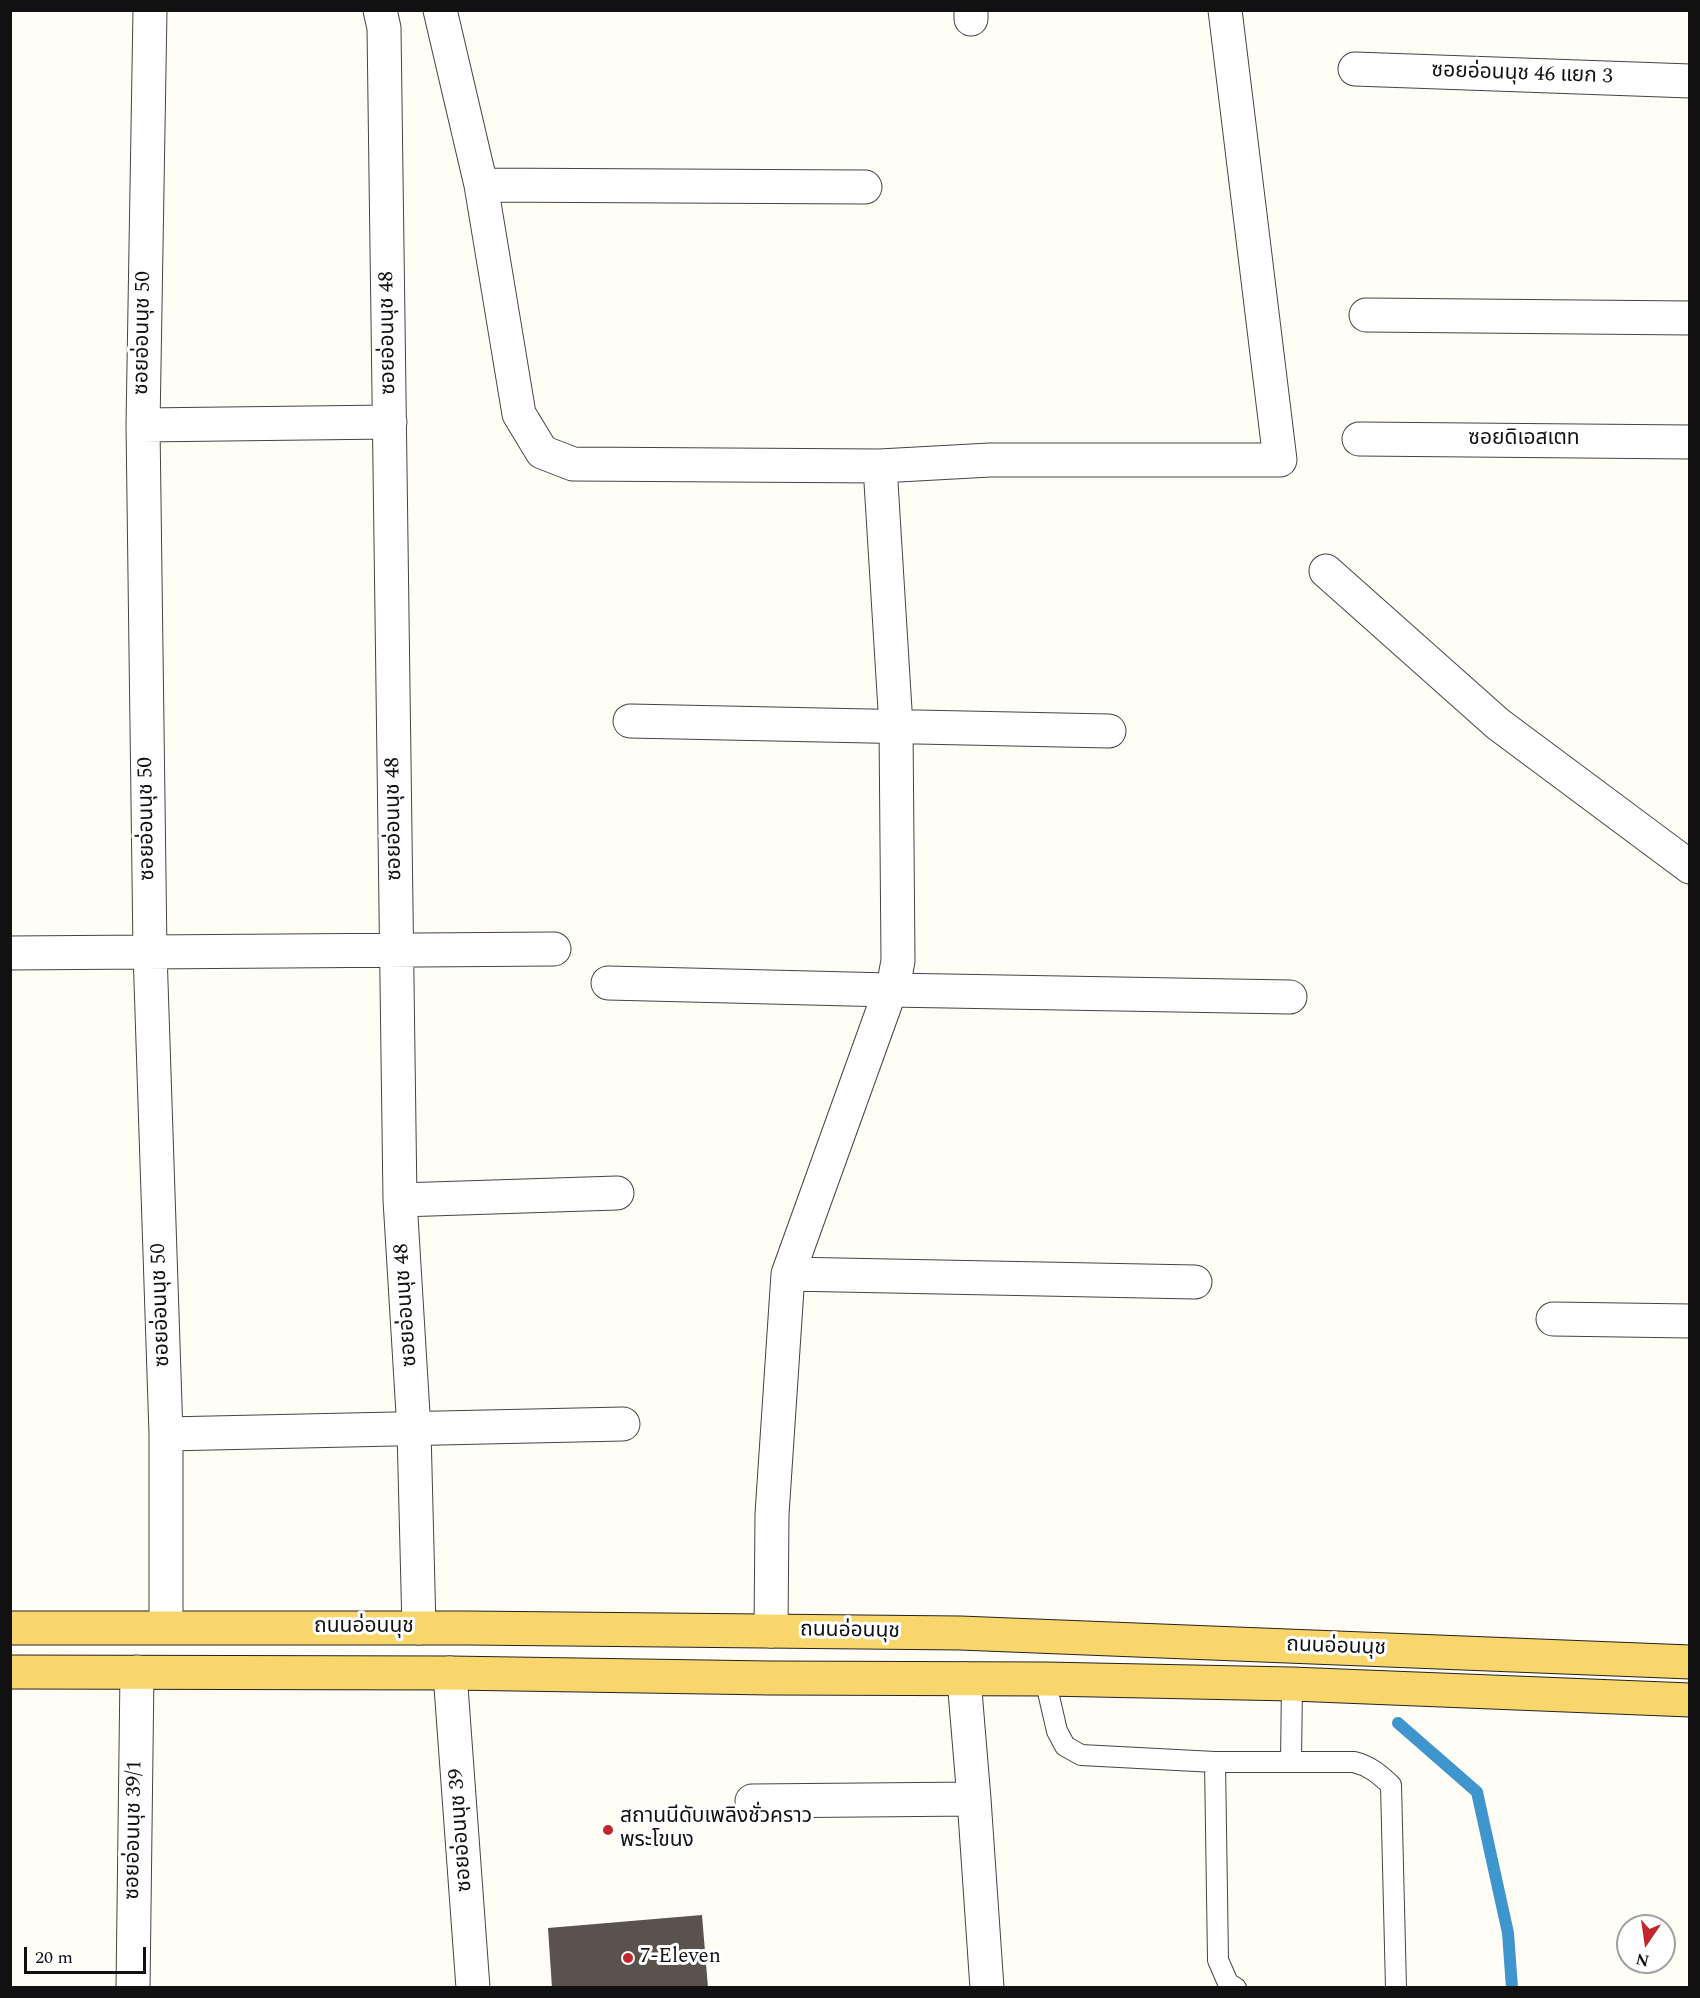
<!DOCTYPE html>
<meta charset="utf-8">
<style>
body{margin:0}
#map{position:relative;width:1700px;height:1998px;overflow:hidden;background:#fffdf5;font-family:Spectral,serif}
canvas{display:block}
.frame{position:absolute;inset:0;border:12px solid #111;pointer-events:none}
.north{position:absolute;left:1616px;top:1914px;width:60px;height:60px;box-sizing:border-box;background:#fff;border:2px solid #a0a0a0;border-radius:50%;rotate:193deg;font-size:16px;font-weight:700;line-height:24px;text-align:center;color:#111}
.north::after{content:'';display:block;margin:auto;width:21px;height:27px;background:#c4262e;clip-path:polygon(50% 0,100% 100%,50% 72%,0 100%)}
.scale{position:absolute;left:24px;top:1947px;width:122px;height:27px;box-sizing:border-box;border:3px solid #111;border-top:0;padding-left:8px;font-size:18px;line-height:21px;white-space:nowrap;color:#111;-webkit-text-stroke:4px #fff;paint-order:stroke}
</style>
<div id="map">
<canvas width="1700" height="1998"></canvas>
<div class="frame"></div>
<div class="north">N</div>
<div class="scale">20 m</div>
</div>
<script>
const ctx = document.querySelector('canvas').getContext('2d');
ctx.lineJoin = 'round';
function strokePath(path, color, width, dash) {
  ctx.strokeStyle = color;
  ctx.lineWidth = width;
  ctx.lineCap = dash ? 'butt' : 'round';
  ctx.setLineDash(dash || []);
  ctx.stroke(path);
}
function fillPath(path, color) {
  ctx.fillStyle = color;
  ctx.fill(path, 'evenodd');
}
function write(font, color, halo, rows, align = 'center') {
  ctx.font = font + ' Spectral,"Noto Sans Thai",serif';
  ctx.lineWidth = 6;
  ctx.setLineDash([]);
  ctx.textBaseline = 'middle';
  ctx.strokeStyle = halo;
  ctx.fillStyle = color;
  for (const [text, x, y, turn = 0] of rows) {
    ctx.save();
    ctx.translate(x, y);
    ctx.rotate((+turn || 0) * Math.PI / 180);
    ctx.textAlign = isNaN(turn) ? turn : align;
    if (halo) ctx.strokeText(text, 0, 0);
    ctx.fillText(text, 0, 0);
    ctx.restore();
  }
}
strokePath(new Path2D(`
 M 1398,1723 L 1477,1792 L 1508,1933 L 1512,1988`), '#3f96cf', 12);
fillPath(new Path2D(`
 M 702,1915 L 708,1988 L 552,1988 L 548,1928 Z`), '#5a524d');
const service = new Path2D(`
 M 1045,1679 L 1057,1731 L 1065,1746 L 1081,1755 L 1215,1762
 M 1291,1761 L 1292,1684
 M 1236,1988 L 1228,1983 L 1218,1960 L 1215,1762 L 1354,1762 C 1370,1766 1379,1774 1391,1785 L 1396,1988`);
const minor = new Path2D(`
 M 150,10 L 143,425 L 150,952 L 166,1434 L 166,1627
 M 380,10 L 384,28 L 400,1200 L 414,1430 L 419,1628
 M 440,10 L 481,185 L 519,414 L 542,452 L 573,464 L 880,466 L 990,460 L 1280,460 L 1225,10
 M 971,19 L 971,10
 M 1355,69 L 1690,81
 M 481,185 L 865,187
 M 1366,315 L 1690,318
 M 143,425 L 390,422
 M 1359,439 L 1690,442
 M 1326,571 L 1498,724 L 1690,867
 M 630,721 L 1109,731
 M 10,953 L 554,949
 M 608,983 L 890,990 L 1290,997
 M 400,1200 L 617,1193
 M 788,1274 L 1195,1282
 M 1553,1319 L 1690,1321
 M 166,1434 L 623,1424
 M 771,1631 L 772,1514 L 788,1274 L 895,977 L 898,961 L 896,726 L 880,466
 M 964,1679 L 974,1799 L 987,1988
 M 752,1801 L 974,1799
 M 133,1988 L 137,1672`);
const tertiary = new Path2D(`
 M 450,1673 L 473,1988`);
const primary = new Path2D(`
 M 10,1628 L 468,1628 L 960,1633 L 1690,1662
 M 10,1672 L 450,1673 L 770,1678 L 1045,1679 L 1292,1684 L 1690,1700`);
strokePath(service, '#444', 22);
strokePath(minor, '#444', 35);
strokePath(tertiary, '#444', 35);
strokePath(primary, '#222', 35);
strokePath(service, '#fff', 20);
strokePath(minor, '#fff', 33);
strokePath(tertiary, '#fff', 33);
strokePath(primary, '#f9d66b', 33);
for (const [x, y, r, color] of [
 [608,1830,6,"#c4262e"],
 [628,1958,6,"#c4262e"]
]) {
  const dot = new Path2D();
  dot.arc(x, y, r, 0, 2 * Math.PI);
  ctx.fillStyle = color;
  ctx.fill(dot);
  strokePath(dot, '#fff', 2);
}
write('21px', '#111', '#fff', [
 ["ซอยอ่อนนุช 46 แยก 3",1522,75,2],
 ["ซอยอ่อนนุช 50",144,333,-89],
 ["ซอยอ่อนนุช 48",389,333,-91],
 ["ซอยดิเอสเตท",1524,440],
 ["ซอยอ่อนนุช 50",148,819,-91],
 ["ซอยอ่อนนุช 48",395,819,-91],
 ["ซอยอ่อนนุช 50",162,1305,-92],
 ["ซอยอ่อนนุช 48",407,1305,-94],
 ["ถนนอ่อนนุช",364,1628],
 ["ถนนอ่อนนุช",850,1632,1],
 ["ถนนอ่อนนุช",1336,1648,2],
 ["ซอยอ่อนนุช 39/1",135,1830,-89],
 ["ซอยอ่อนนุช 39",462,1830,-94]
]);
write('21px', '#111', '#fff', [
 ["สถานนีดับเพลิงชั่วคราว",620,1818],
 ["พระโขนง",620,1842],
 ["7-Eleven",640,1958]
], 'left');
</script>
